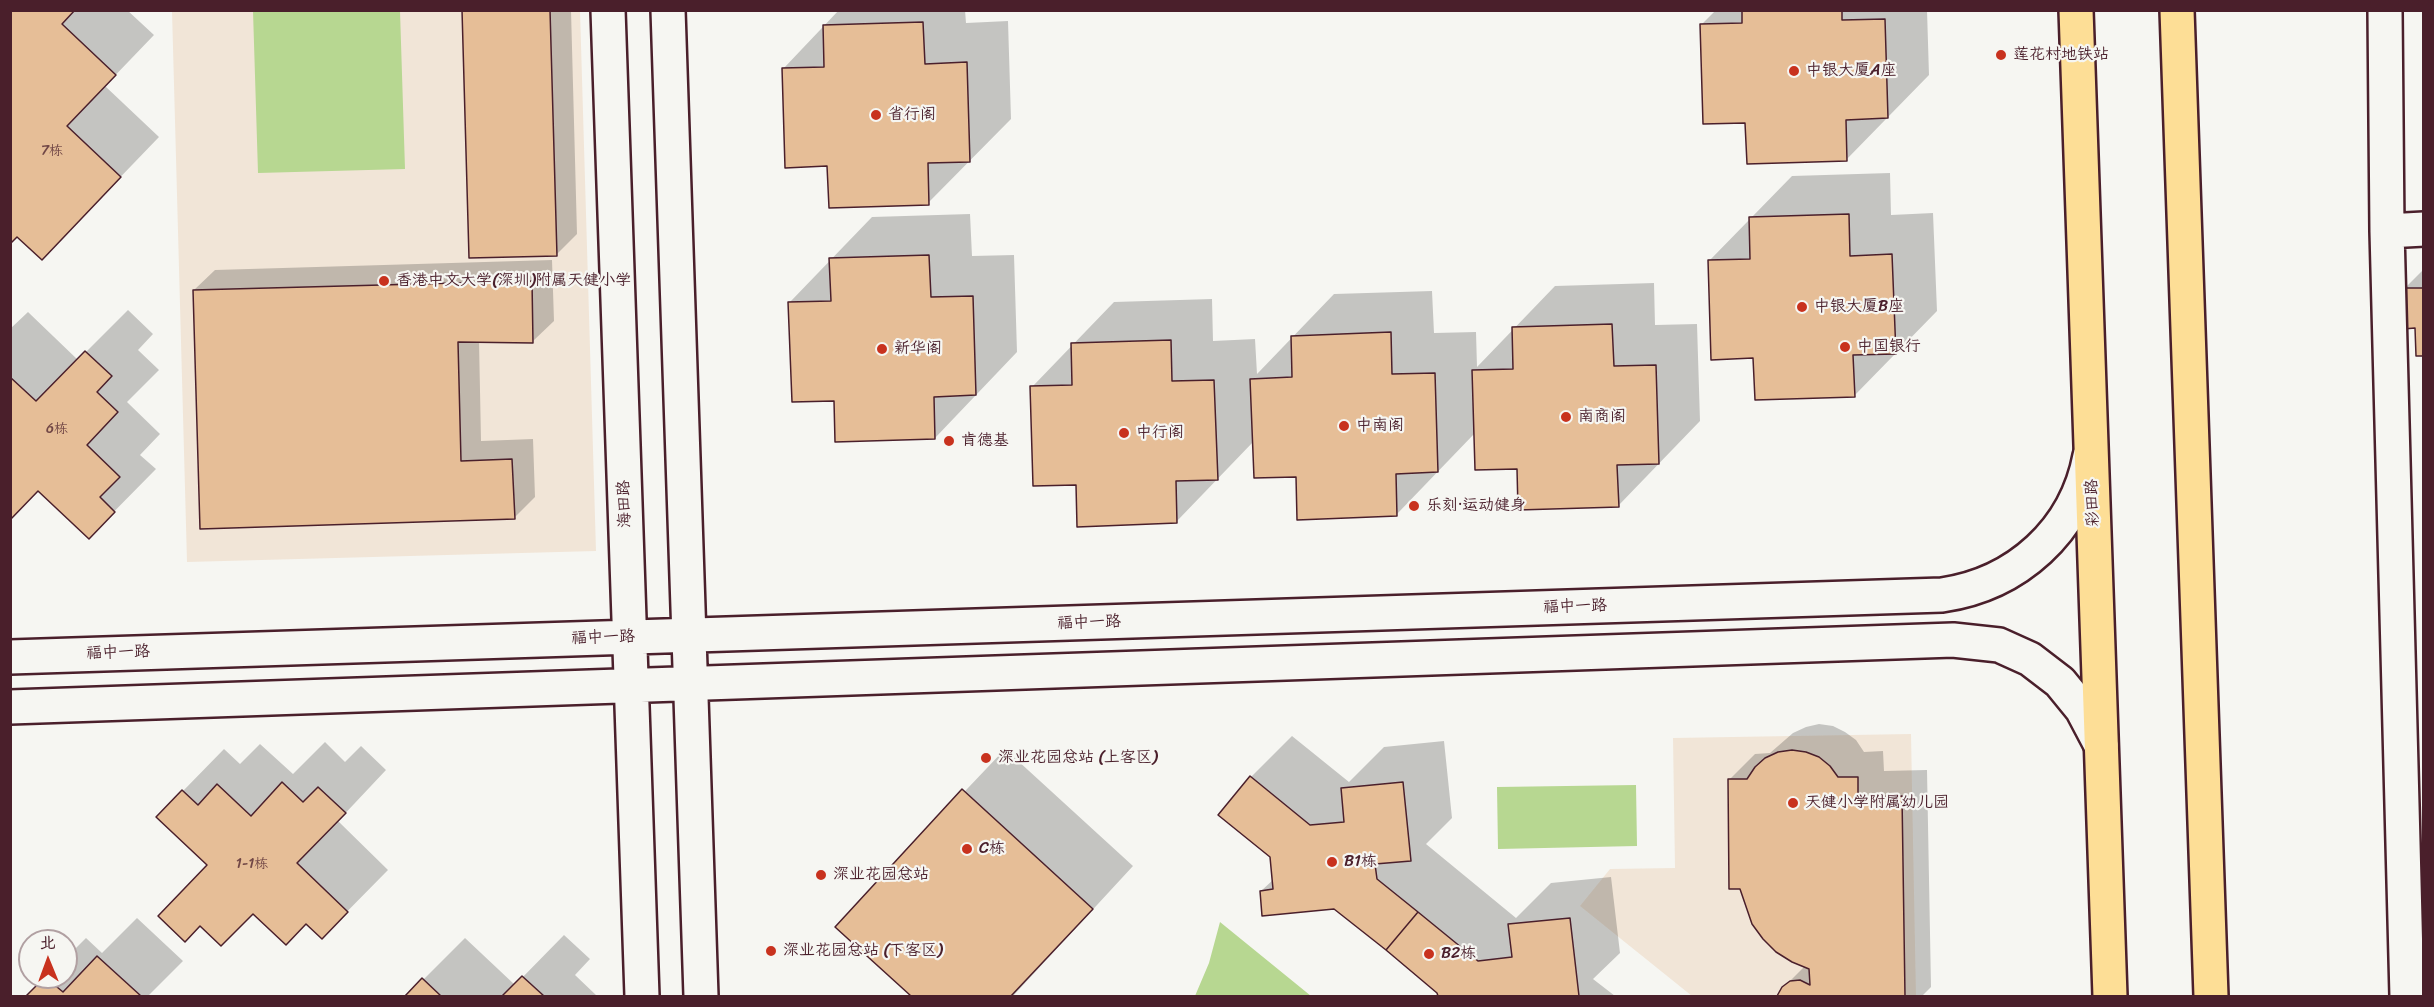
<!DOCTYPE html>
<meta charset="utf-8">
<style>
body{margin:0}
#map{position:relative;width:2434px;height:1007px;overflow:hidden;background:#f6f6f2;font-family:Sriracha,"LXGW WenKai TC",sans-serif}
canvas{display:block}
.frame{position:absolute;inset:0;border:12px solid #4a1f2b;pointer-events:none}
.north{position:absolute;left:18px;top:929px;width:60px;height:60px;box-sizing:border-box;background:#f6f6f2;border:2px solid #b1a0a2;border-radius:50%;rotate:359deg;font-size:16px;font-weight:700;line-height:24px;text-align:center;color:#4a1f2b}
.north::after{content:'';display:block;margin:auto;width:21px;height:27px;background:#c8321e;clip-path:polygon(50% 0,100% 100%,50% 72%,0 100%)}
</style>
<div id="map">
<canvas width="2434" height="1007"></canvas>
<div class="frame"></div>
<div class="north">北</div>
</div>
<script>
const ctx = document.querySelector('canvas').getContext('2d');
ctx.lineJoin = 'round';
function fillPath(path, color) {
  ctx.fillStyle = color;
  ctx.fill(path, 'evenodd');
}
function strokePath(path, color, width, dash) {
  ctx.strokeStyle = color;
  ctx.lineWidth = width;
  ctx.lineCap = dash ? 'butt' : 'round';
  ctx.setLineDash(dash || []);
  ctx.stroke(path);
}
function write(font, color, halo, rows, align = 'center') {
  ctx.font = font + ' Sriracha,"LXGW WenKai TC",sans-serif';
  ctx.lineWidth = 4.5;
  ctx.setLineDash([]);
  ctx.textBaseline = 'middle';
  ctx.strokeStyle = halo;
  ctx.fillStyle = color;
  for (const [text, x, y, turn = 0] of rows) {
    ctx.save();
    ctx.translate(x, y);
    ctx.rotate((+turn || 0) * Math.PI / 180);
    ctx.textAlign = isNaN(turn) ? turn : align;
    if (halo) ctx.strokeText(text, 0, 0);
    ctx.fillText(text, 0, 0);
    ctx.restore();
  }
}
fillPath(new Path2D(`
 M 172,11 L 580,11 L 596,551 L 187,562 Z
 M 1911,734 L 1916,996 L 1692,996 L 1580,906 L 1610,869 L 1675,868 L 1673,738 Z`), '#f1e5d7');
fillPath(new Path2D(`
 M 253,11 L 400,11 L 405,169 L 258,173 Z
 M 1636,785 L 1637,846 L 1498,849 L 1497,787 Z
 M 1220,922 L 1311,996 L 1195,996 L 1209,963 Z`), '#b7d791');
fillPath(new Path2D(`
 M 10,10 L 127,10 L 154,35 L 105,86 L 159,137 L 80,219 Z
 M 464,10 L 571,10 L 577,234 L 556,255 Z
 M 839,10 L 965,10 L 966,23 L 1008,21 L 1011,119 L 928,203 L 829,165 L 783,69 Z
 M 1716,10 L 1927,10 L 1929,75 L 1846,160 L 1747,121 L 1701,25 Z
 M 1890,173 L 1891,215 L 1933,213 L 1937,311 L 1854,396 L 1754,357 L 1709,261 L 1792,176 Z
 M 970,214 L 972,256 L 1014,255 L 1017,352 L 935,438 L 835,399 L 790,302 L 872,217 Z
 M 552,260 L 554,321 L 533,341 L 479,340 L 481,441 L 533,439 L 535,497 L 514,518 L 194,290 L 215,270 Z
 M 2424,269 L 2424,354 L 2404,289 Z
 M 1654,283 L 1655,325 L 1697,324 L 1700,421 L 1618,506 L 1519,467 L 1475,433 L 1397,514 L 1297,475 L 1254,441 L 1177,521 L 1077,483 L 1032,387 L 1114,302 L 1212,299 L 1213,341 L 1255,339 L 1257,374 L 1334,294 L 1432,291 L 1434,333 L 1476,332 L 1477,367 L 1555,286 Z
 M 128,310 L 153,334 L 138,350 L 159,370 L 127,402 L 160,434 L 140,455 L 156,469 L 89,537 L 39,490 L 10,518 L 10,329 L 28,312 L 78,360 Z
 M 1819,724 L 1833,726 L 1845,732 L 1856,740 L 1864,752 L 1883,751 L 1884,771 L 1927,770 L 1931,987 L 1922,996 L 1778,996 L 1783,988 L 1805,966 L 1729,780 L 1755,754 L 1770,753 L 1793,733 L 1806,727 Z
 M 1292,736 L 1349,782 L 1384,747 L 1444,741 L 1452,818 L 1426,844 L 1516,918 L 1551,883 L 1611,877 L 1620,953 L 1593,979 L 1615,996 L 1439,996 L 1439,992 L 1335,907 L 1261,891 L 1274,879 L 1272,856 L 1251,777 Z
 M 325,742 L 345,762 L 361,746 L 386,770 L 338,821 L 388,870 L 322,937 L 306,922 L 209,865 L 183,791 L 224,749 L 240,764 L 260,744 L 293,774 Z
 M 1005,749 L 1133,866 L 1013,996 L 914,996 L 837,926 Z
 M 137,918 L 183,961 L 148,996 L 28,996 L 47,977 L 66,977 L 66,958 L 86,938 L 102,953 Z
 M 564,935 L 590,959 L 575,975 L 596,995 L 594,996 L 407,996 L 465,938 L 515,985 Z`), '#0003');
const building = new Path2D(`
 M 10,10 L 75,10 L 62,24 L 116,75 L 67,126 L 121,177 L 42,260 L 17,237 L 10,244 Z
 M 462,10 L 550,10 L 557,256 L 469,258 Z
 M 1742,10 L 1842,10 L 1842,20 L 1885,19 L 1888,118 L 1846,120 L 1847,161 L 1747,164 L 1745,123 L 1703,124 L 1700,24 L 1742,23 Z
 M 923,22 L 925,64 L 967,62 L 970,162 L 928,163 L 929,205 L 829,208 L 827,166 L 785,168 L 782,68 L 824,67 L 823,25 Z
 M 1849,214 L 1850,256 L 1892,254 L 1896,354 L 1853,355 L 1855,397 L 1755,400 L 1753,358 L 1711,360 L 1708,260 L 1750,259 L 1749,217 Z
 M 929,255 L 931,297 L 973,296 L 976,395 L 934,397 L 935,439 L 835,442 L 834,401 L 792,402 L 788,302 L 831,301 L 829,258 Z
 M 532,281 L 533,343 L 458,342 L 461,461 L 512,459 L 515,519 L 200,529 L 193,290 Z
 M 2402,288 L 2424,288 L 2424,356 L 2416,356 L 2415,328 L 2403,329 Z
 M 1612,324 L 1614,366 L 1656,365 L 1659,464 L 1617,465 L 1619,507 L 1518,510 L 1517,469 L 1475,470 L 1472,370 L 1513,369 L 1512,327 Z
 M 1391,332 L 1392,374 L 1435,373 L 1438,472 L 1396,474 L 1397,516 L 1297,520 L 1296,477 L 1254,478 L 1250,379 L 1292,377 L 1291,336 Z
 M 1171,340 L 1172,381 L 1214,380 L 1218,480 L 1176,481 L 1177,523 L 1077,527 L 1076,485 L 1033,486 L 1030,386 L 1072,385 L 1071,343 Z
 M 85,351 L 112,376 L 97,392 L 118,412 L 87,445 L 120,477 L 100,497 L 115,512 L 89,539 L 38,491 L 10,520 L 10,377 L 36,401 Z
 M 1792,750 L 1806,752 L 1819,757 L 1830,766 L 1838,777 L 1858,777 L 1858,797 L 1902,796 L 1905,996 L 1777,996 L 1782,987 L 1790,981 L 1800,980 L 1810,985 L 1809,969 L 1792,962 L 1776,952 L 1763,939 L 1752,924 L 1740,889 L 1729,889 L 1728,779 L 1747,779 L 1755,767 L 1765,758 L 1778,752 Z
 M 1250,776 L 1310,825 L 1344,822 L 1341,788 L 1403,782 L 1411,861 L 1375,864 L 1377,879 L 1418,912 L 1386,950 L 1334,909 L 1262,916 L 1260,891 L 1273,889 L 1270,857 L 1218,815 Z
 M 282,782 L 303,802 L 318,787 L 346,813 L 297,863 L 348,912 L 322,939 L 306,924 L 286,945 L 253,914 L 221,946 L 200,926 L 185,942 L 158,916 L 207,865 L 156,817 L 182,790 L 198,805 L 217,784 L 251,816 Z
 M 962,789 L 1093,909 L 1011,996 L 911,996 L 835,927 Z
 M 1418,912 L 1478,961 L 1512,957 L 1508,924 L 1570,918 L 1579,996 L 1438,996 L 1437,993 L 1386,950 Z
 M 97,956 L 141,996 L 26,996 L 45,977 L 63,992 Z
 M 522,976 L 544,996 L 502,996 Z
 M 422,978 L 441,996 L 405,996 Z`);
fillPath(building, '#e6be97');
strokePath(building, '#4a1f2b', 1.5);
const street = new Path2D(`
 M 2385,10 L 2387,231 L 2407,996
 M 2387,231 L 2424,229`);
const secondary = new Path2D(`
 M 608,10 L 642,996
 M 668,10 L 701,996
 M 10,657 L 1942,595 C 2017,584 2076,531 2090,456
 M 10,707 L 1953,640 L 1999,645 L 2030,659 L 2060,682 L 2082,709 L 2101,745`);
const primary = new Path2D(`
 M 2076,10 L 2110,996
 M 2177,10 L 2211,996`);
strokePath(street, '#4a1f2b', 38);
strokePath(secondary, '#4a1f2b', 38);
strokePath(primary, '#4a1f2b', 38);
strokePath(street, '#f6f6f2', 33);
strokePath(secondary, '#f6f6f2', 33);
strokePath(primary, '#fdde96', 33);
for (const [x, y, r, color] of [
 [2001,55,6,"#c8321e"],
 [1794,71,6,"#c8321e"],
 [876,115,6,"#c8321e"],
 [384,281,6,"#c8321e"],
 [1802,307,6,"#c8321e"],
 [1845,347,6,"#c8321e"],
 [882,349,6,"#c8321e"],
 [1566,417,6,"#c8321e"],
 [1344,426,6,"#c8321e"],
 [1124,433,6,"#c8321e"],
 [949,441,6,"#c8321e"],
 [1414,506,6,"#c8321e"],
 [986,758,6,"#c8321e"],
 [1793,803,6,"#c8321e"],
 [967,849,6,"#c8321e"],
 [1332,862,6,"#c8321e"],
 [821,875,6,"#c8321e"],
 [771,951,6,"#c8321e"],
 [1429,954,6,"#c8321e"]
]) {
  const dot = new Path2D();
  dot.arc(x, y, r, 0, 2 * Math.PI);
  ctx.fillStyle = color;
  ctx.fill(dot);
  strokePath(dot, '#f6f6f2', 2);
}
write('14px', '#714746', null, [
 ["7栋",52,151],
 ["6栋",57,429],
 ["1-1栋",252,864]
]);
write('16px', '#4a1f2b', '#f6f6f2', [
 ["莲花村地铁站",2013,55],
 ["中银大厦A座",1806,71],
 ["省行阁",888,115],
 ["香港中文大学(深圳)附属天健小学",396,281],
 ["中银大厦B座",1814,307],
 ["中国银行",1857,347],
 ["新华阁",894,349],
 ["南商阁",1578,417],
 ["中南阁",1356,426],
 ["中行阁",1136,433],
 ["肯德基",961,441],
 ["乐刻·运动健身",1426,506],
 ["深业花园总站 (上客区)",998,758],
 ["天健小学附属幼儿园",1805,803],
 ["C栋",979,849],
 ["B1栋",1344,862],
 ["深业花园总站",833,875],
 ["深业花园总站 (下客区)",783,951],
 ["B2栋",1441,954]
], 'left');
write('16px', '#4a1f2b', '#f6f6f2', [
 ["彩田路",2093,503,-92],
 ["海田路",625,504,-92],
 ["福中一路",1575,607,-2],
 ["福中一路",1089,623,-2],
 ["福中一路",603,638,-2],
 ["福中一路",118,653,-2]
]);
</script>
